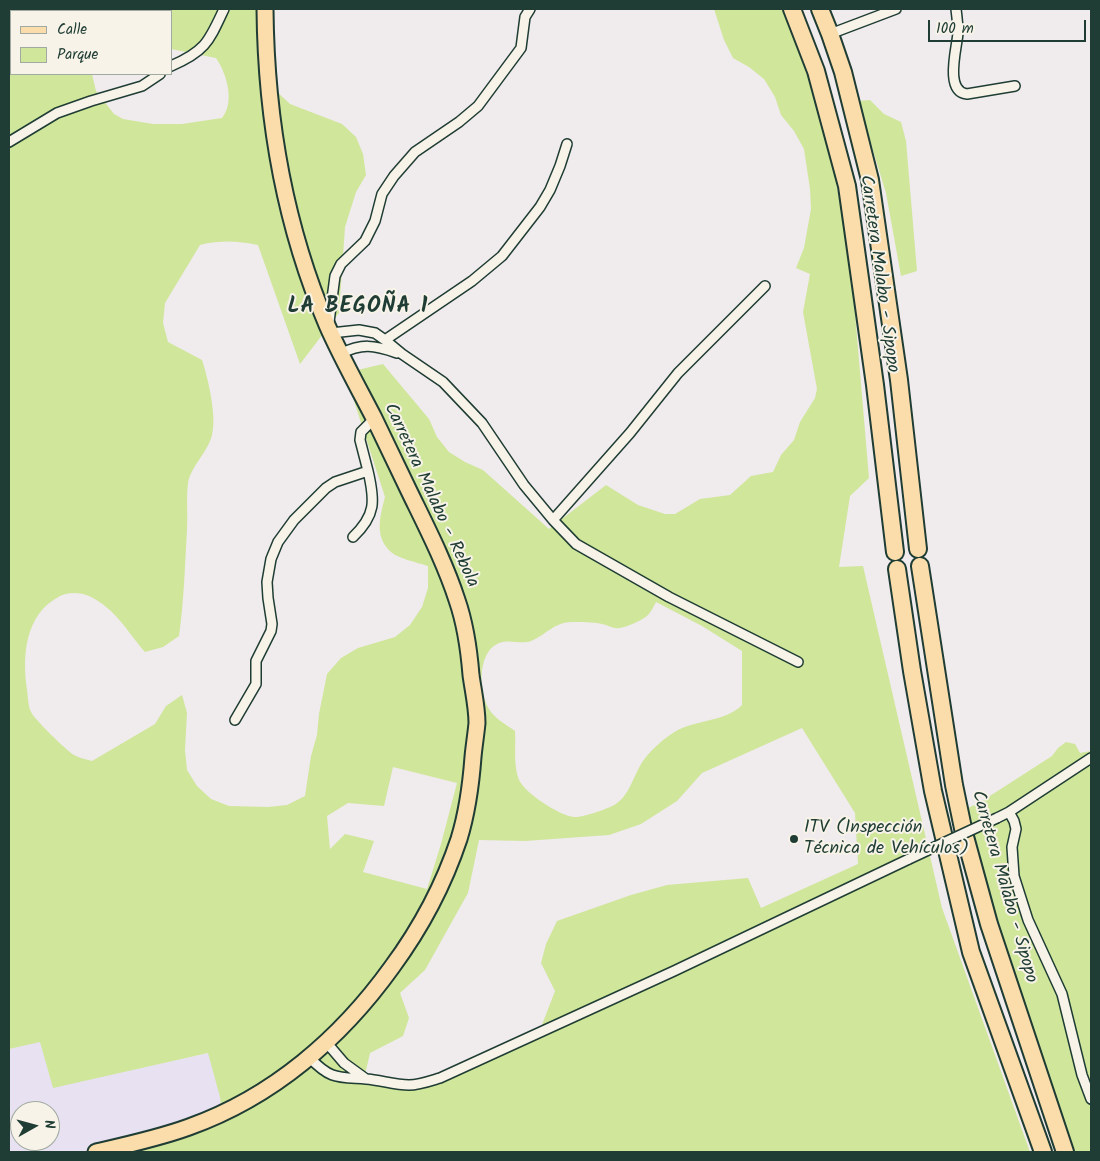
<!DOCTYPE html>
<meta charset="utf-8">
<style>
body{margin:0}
#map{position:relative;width:1100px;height:1161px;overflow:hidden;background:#f0ebec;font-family:Kalam,sans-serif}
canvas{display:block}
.frame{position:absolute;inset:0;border:10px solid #1f3d34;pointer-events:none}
.legend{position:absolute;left:10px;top:10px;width:162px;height:65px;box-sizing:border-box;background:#f7f3e8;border:1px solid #a1aaa0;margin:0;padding:6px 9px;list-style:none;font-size:15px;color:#1f3d34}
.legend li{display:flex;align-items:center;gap:10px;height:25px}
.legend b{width:25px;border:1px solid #a1aaa0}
.north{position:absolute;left:10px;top:1101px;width:50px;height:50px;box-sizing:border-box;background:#f7f3e8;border:1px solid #a1aaa0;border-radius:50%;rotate:83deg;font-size:14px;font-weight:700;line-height:20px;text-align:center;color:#1f3d34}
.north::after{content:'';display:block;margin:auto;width:18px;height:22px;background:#1f3d34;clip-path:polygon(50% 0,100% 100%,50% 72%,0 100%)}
.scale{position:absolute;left:928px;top:20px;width:158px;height:22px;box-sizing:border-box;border:2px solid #1f3d34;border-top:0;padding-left:6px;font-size:15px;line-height:18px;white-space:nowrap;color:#1f3d34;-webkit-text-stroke:4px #f7f3e8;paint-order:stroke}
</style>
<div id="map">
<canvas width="1100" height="1161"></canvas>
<div class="frame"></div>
<ul class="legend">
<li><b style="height:6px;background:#fbddab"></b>Calle</li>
<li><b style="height:14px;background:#d0e69b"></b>Parque</li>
</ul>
<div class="north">N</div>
<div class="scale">100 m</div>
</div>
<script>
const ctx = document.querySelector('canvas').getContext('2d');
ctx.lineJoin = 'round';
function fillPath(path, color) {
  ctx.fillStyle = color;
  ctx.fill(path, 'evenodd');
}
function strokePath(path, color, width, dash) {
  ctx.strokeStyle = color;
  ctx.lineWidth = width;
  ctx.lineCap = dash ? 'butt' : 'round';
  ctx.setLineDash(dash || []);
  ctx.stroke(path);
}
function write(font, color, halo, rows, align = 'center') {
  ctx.font = font + ' Kalam,sans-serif';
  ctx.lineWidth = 4;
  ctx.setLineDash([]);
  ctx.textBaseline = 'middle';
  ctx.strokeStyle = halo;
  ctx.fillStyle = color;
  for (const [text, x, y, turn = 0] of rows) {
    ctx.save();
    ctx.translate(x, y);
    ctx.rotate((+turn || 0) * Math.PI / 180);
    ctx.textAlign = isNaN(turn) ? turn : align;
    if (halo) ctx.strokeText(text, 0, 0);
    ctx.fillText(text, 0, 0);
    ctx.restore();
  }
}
fillPath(new Path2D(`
 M 40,1041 L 53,1087 L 209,1053 L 220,1097 L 222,1114 L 98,1152 L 9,1152 L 9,1049 ZM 20,1111 L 50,1111 L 50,1141 L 20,1141 Z`), '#e7e1f1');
fillPath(new Path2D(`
 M 9,9 L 50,9 L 52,11 L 11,11 L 11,74 L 92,74 L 96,91 L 114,114 L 123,119 L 153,124 L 182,124 L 222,118 C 235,102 227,74 216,58 L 171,49 L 171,11 L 93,11 L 91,9 L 272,9 L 275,90 L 290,104 L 342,124 L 356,137 L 363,154 L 366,175 L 356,192 L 345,227 L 339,313 L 300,364 L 258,245 C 238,241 221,240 200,245 L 165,303 L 163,323 L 168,342 L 202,360 C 208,378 217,416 212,435 C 208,452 191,466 188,483 C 186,498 188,513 187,529 C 185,565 184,600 179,636 L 163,647 L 145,652 C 126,630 116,609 89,596 C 80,592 68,592 60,596 C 25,614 22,655 27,690 C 28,696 28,706 31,712 C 34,719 67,751 74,755 C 79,758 86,759 92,761 L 155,724 L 166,706 L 182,695 L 187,713 L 185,750 L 187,770 L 197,786 L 211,799 L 229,806 L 268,807 L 287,805 L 305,796 L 311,756 L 317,735 L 319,714 L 327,674 L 341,658 L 358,648 L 395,637 L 410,625 L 422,607 L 428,588 L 428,566 C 419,563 397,558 391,552 C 374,537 380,516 385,497 L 345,373 L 383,364 L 429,419 L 437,437 L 449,452 L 465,462 L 483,470 L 549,529 L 606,485 L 638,505 L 665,514 L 675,514 L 700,499 L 730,495 L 751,476 L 773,472 L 781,455 L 794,440 L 800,422 L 815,398 L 817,389 L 803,312 L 810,274 L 796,268 L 804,248 L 811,209 L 810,189 L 804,149 L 794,131 L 781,115 L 775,97 L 764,79 L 749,67 L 733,58 L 724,40 L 714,9 L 782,9 L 809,79 L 829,143 L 851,266 L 869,478 L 850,496 L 839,567 L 863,566 L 942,908 L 1030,1152 L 98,1152 L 222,1114 L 220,1097 L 208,1053 L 53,1088 L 40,1042 L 9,1049 ZM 656,602 L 702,626 L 742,651 L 742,705 C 725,723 691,719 670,735 C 660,742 650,751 643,761 C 634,774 630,794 617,803 C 612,808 581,818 574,817 C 560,816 525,793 519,780 C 513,764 516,747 515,731 C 507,725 497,720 491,712 C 478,695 477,654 497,644 C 508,638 520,645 531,641 C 546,635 553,623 571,622 C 581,622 593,622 602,624 C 608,625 613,629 620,628 C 627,627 643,620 648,615 C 651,612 654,606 656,602 ZM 802,728 L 855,813 L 858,864 L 761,908 L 748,878 L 667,885 L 631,895 L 557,921 L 546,944 L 541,963 L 555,991 L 540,1030 L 435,1079 L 405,1083 L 364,1079 L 370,1053 L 403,1036 L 409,1018 L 400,993 L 425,970 L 468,893 L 479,840 L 525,841 L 609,835 L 641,824 L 677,801 L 702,773 ZM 393,767 L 457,783 L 441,844 L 427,889 L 363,872 L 374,841 L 345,834 L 330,849 L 327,816 L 348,803 L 384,806 Z
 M 870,100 L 884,114 L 901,122 L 906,141 L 917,271 L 901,276 L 886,193 L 858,101 Z
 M 1066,742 L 1075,744 L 1080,753 L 1091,751 L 1091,1152 L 1063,1152 L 1006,992 L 950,816 L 979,803 L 1052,756 L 1058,748 Z`), '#d0e69b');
const street = new Path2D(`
 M 956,9 C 957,17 958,25 958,33 C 957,47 944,92 967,94 L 1015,86
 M 830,34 L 896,9
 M 171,66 C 206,51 209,41 224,9
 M 9,142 L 57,113 L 91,101 L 142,86 L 160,74
 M 329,322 L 335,276 L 341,264 L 365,241 L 375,221 L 382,194 L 394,176 L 415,152 L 459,122 L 478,106 L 521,48 L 525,17 L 530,9
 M 331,333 L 359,330 L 375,333 L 385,340 L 402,354 L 443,382 L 482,423 L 524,485 L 553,520 L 576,544 L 669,597 L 798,662
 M 385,340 L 472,281 L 502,256 L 540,207 L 550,190 L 560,166 L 567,144
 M 340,354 C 362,343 374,345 397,353
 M 553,520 L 630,433 L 678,373 L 765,286
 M 353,537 C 376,515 375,501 368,471
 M 235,720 L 256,684 L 256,661 L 271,631 L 272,624 L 268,598 L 267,582 L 271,559 L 278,542 L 294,520 L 326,488 L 335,482 L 368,471 L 360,440 L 361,432 L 374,419
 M 1009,812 L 1091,758
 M 997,818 L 1009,812 L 1014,821 L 1016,829 L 1012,847 L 1014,876 L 1028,920 L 1062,994 L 1082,1075 L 1091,1099
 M 326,1042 L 344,1063 L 366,1079
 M 310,1058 C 331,1080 338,1077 366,1079 C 380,1080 395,1085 409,1085 C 419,1085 430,1081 440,1078 L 674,971 L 909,859`);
const primary = new Path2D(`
 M 96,1152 C 127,1145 159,1138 189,1127 C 273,1097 341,1038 392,967 C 420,929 444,884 459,839 C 467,813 471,784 473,757 C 474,746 476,734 477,723 C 477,707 473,690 471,675 C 469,650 465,623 457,600 C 445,563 427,528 410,493 C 398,468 386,443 374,418 C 358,387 341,357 327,325 C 284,224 266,118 265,9`);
const highway = new Path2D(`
 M 792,9 L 816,71 L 847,186 L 875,385 L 895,552
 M 820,9 L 830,34 L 843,72 L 870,180 L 899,380 L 918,549
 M 920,566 L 954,785 L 964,833 L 989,924 L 1065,1152
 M 897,569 L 912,671 L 933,791 L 971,952 L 1043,1152`);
strokePath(street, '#1f3d34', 12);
strokePath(primary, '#1f3d34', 19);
strokePath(highway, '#1f3d34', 20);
strokePath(street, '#f7f3e8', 9);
strokePath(primary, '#fbddab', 15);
strokePath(highway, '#fbddab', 16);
const streetBridge = new Path2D(`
 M 909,859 L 997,818`);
strokePath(streetBridge, '#1f3d34', 12, []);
strokePath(streetBridge, '#f7f3e8', 9);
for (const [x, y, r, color] of [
 [794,839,5,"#1f3d34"]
]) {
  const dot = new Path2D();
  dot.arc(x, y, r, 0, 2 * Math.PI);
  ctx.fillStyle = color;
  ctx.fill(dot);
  strokePath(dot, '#f7f3e8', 2);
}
write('18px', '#1f3d34', '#f7f3e8', [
 ["Carretera Malabo - Sipopo",878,274,82],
 ["Carretera Malabo - Rebola",430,496,65],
 ["Carretera Malabo - Sipopo",1003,887,74]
]);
write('18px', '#1f3d34', '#f7f3e8', [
 ["ITV (Inspección",804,829],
 ["Técnica de Vehículos)",804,850]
], 'left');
ctx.letterSpacing = '1px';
write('bold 22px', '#1f3d34', '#f7f3e8', [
 ["LA BEGOÑA 1",358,308]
]);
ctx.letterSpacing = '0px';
</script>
